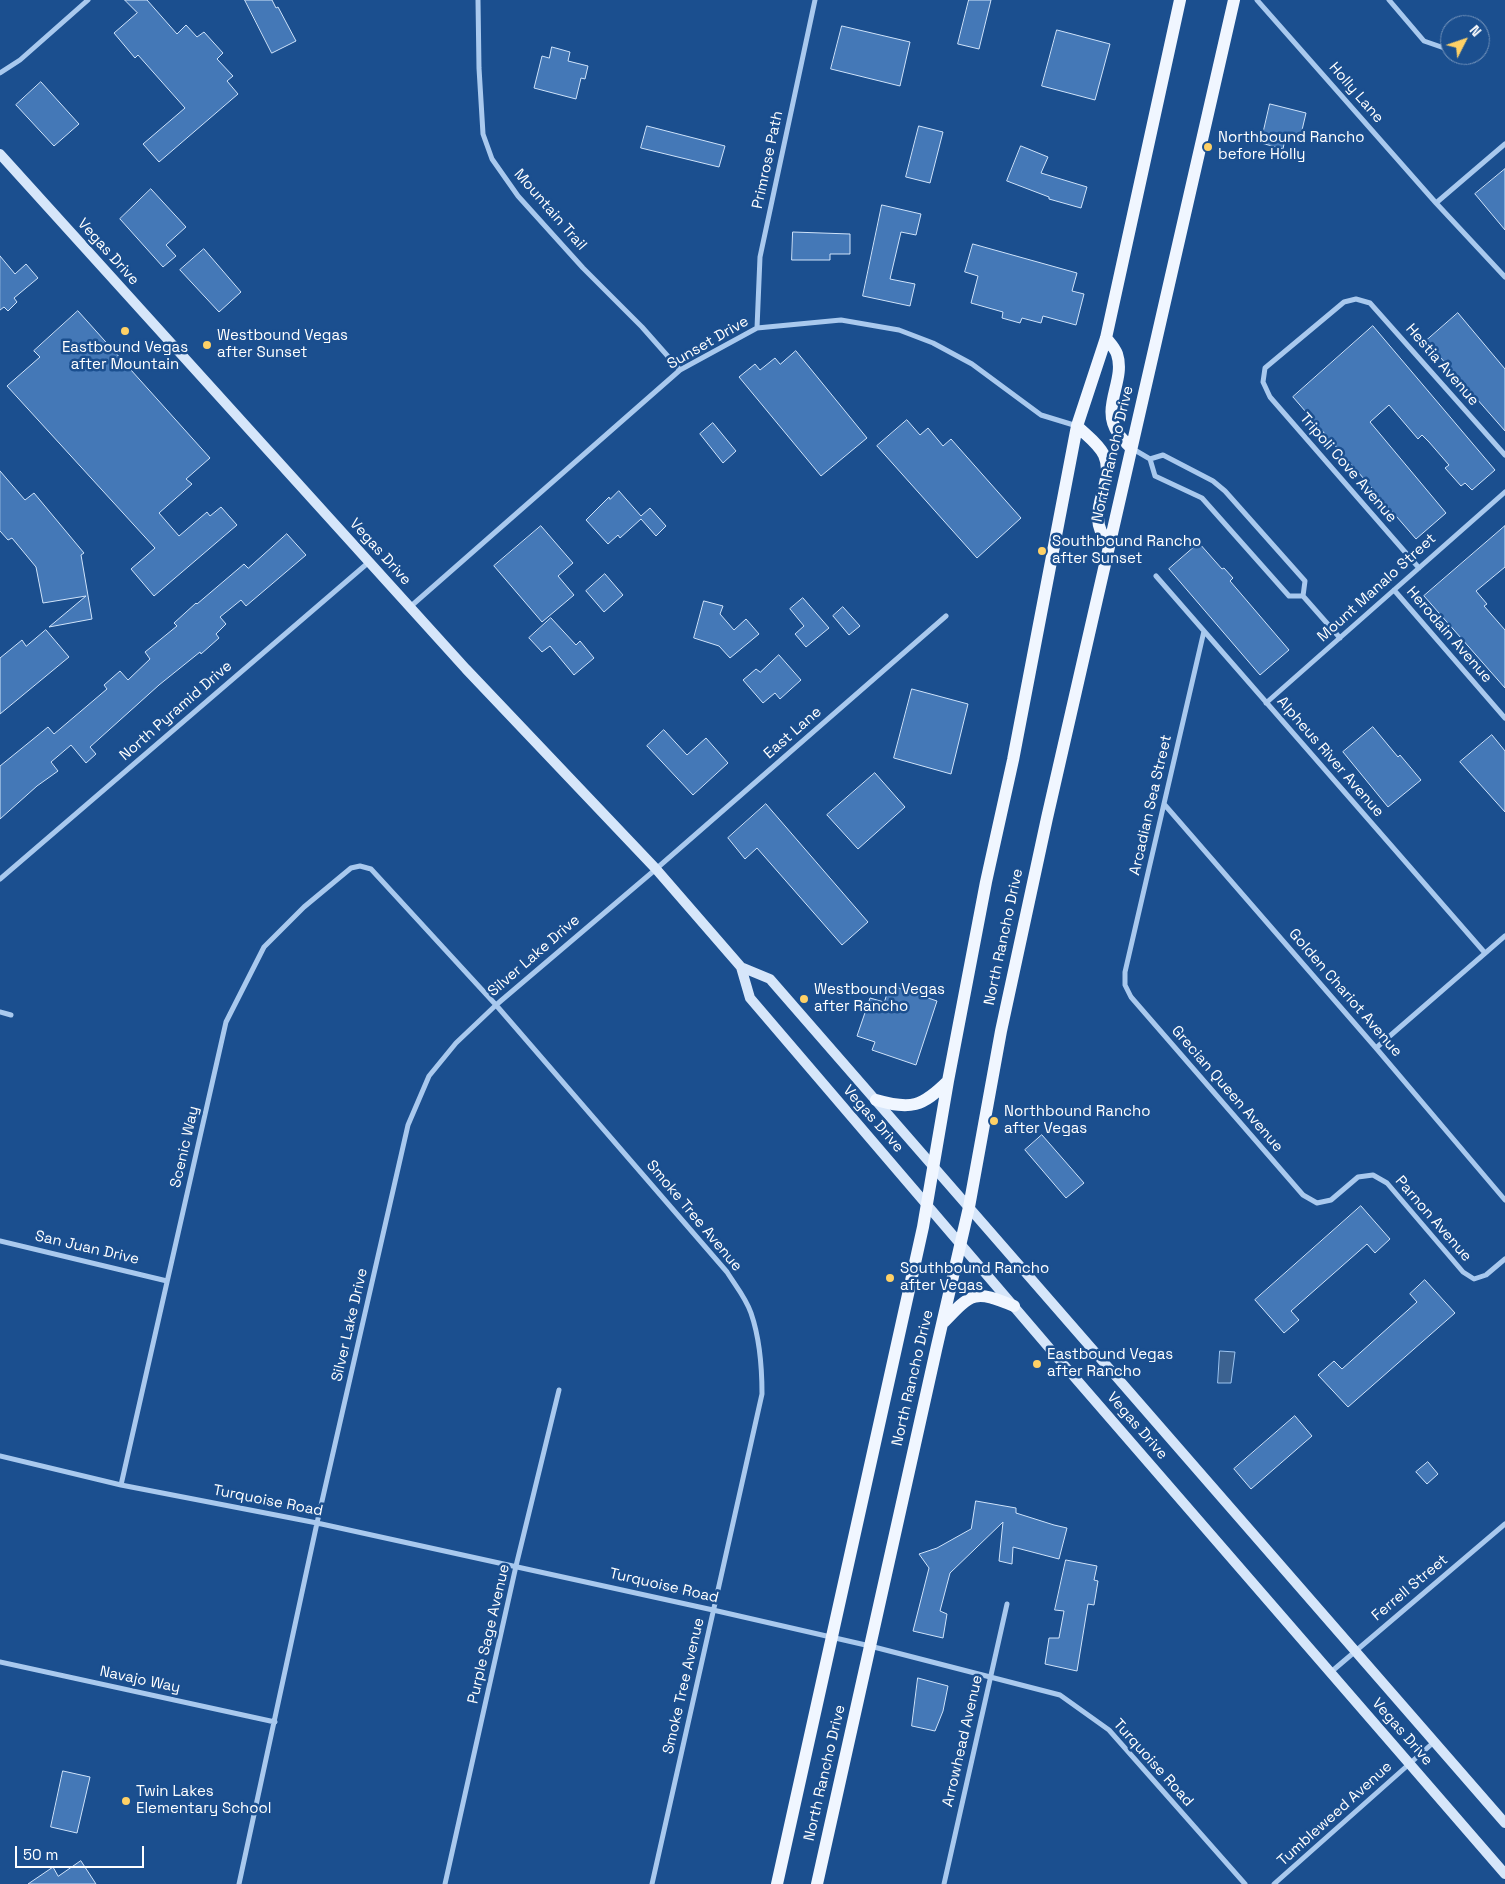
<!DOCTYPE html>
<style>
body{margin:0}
#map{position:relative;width:1505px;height:1884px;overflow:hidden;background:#1b4f8f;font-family:"Space Grotesk",sans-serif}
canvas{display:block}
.north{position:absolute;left:1440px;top:15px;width:50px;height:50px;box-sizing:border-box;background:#1b4f8f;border:1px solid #7695bc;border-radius:50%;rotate:49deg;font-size:14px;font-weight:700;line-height:20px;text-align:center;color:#fff}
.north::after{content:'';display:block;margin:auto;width:18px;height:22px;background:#ffd166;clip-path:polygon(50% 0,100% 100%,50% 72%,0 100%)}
.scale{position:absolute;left:15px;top:1846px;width:129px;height:22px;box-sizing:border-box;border:2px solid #fff;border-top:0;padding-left:6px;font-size:15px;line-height:18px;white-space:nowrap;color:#fff;-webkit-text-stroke:4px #1b4f8f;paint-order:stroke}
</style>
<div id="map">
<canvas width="1505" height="1884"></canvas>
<div class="north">N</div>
<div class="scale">50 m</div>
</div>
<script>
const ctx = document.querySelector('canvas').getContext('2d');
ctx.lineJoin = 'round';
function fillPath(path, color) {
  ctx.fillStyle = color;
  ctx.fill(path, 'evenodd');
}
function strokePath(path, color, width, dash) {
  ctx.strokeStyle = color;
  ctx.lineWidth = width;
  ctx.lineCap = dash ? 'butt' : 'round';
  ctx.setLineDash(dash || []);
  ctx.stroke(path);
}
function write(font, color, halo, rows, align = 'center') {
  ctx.font = font + ' "Space Grotesk",sans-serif';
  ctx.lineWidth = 5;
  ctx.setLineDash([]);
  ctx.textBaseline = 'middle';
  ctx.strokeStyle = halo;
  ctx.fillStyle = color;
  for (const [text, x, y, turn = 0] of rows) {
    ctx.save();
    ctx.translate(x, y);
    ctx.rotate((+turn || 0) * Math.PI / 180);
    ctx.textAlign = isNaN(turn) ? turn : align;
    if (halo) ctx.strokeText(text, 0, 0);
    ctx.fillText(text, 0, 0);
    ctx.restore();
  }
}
const water = new Path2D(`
 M 1220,1351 L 1235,1352 L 1231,1383 L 1218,1383 Z`);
fillPath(water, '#3c6290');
strokePath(water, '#9cc4f0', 1);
const building = new Path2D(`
 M 125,0 L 147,0 L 177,34 L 186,25 L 197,37 L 204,32 L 223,53 L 217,59 L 233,76 L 227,81 L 238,94 L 159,162 L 143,144 L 185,108 L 138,55 L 135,58 L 114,33 L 137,13 Z
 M 245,0 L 272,0 L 276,8 L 278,7 L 296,41 L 272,53 Z
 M 969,0 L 991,0 L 979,49 L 958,44 Z
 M 842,26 L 910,42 L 900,86 L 831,69 Z
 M 1057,30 L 1110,44 L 1095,100 L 1042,86 Z
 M 552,47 L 570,52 L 568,61 L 588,66 L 585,79 L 581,78 L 576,99 L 534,88 L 542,56 L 549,58 Z
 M 41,82 L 79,124 L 54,146 L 16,105 Z
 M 1270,104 L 1306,113 L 1299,143 L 1285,139 L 1283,149 L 1261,143 Z
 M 647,126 L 725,146 L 719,167 L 641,148 Z
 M 919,126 L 943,132 L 930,183 L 906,177 Z
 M 1021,146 L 1048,157 L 1041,173 L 1087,187 L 1081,208 L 1049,199 L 1049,197 L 1007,181 Z
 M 1505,169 L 1505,230 L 1475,194 Z
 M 151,189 L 186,227 L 166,245 L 176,256 L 163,267 L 120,219 Z
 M 882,205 L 921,214 L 916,235 L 901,232 L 890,279 L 915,284 L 910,306 L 863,296 Z
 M 793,232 L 850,234 L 850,254 L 830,254 L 830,260 L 792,260 Z
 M 973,244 L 1077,273 L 1072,291 L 1084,294 L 1076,325 L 1043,316 L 1041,323 L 1022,318 L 1020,323 L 1002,318 L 1003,312 L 971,303 L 978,276 L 965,272 Z
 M 204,249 L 241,292 L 219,312 L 180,270 Z
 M 0,256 L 15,274 L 26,264 L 38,278 L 14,298 L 17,302 L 8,311 L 4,307 L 0,310 Z
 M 78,311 L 210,458 L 186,479 L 192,484 L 159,513 L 179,536 L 207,512 L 210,516 L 221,507 L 237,525 L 154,596 L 131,569 L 155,548 L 7,386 L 40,357 L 34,351 Z
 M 1458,313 L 1505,369 L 1505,431 L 1426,341 Z
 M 1373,326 L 1495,470 L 1472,490 L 1465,483 L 1461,486 L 1445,468 L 1449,465 L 1429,442 L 1422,435 L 1418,439 L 1389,405 L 1370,422 L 1446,513 L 1416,539 L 1293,397 Z
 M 796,351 L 867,438 L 821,476 L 739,377 L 755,364 L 760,370 L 775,358 L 780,364 Z
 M 907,420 L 920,435 L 928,428 L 943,446 L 951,439 L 1021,518 L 977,558 L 877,446 Z
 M 713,423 L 736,451 L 723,463 L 700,434 Z
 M 0,471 L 25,500 L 34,493 L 84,553 L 81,555 L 92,619 L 49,627 L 86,596 L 43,603 L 36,567 L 12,538 L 8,540 L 0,531 Z
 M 619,491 L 641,516 L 650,508 L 666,526 L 656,536 L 641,519 L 620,538 L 618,535 L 608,544 L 586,520 L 609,497 L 610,499 Z
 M 541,526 L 573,563 L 558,576 L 574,595 L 542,622 L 494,566 Z
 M 1505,526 L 1505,567 L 1476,591 L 1487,604 L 1484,606 L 1505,630 L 1505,688 L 1424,596 Z
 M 287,534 L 306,555 L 246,606 L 241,600 L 220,617 L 226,624 L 216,634 L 219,638 L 201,654 L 200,652 L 159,685 L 90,747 L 96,754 L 86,763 L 71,745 L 51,762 L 58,771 L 37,786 L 0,819 L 0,766 L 48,727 L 54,734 L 107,689 L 104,685 L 120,671 L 128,680 L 150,659 L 145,652 L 177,626 L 174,623 L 196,603 L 197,604 L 244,564 L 248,568 Z
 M 1199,543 L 1222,569 L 1224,568 L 1233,578 L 1230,581 L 1289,650 L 1260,675 L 1169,569 Z
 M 605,574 L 623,595 L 604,612 L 586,591 Z
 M 803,598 L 829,628 L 806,647 L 795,634 L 804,626 L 790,609 Z
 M 704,601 L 723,606 L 720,614 L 734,630 L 746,619 L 759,634 L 730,658 L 719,646 L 694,638 Z
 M 843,607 L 860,626 L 849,635 L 833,616 Z
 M 551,618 L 576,645 L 580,641 L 594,658 L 574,675 L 550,646 L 542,652 L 529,638 Z
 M 46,630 L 69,657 L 0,714 L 0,658 L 22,640 L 26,646 Z
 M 779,655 L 801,680 L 780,699 L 775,693 L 763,703 L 743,680 L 756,669 L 760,672 Z
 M 912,689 L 968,704 L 951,774 L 894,758 Z
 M 1373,727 L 1398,757 L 1400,755 L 1421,780 L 1388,807 L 1343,752 Z
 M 664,730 L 687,755 L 706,738 L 728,763 L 693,795 L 647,746 Z
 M 1492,735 L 1505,751 L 1505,812 L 1460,762 Z
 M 875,773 L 905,807 L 858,849 L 827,815 Z
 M 766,804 L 868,922 L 842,945 L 757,848 L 745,859 L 728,838 Z
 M 890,985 L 937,1001 L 916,1065 L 872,1050 L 875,1042 L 857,1036 L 870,998 L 884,1002 Z
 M 1042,1135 L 1084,1183 L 1066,1198 L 1025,1150 Z
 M 1361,1206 L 1390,1239 L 1375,1253 L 1367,1244 L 1291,1311 L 1299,1320 L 1284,1333 L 1255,1300 Z
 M 1425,1280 L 1455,1313 L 1348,1407 L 1318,1375 L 1334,1361 L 1342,1369 L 1417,1302 L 1410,1294 Z
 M 1295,1416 L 1312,1436 L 1251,1489 L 1234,1469 Z
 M 1428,1462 L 1438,1474 L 1427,1484 L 1416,1472 Z
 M 976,1501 L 1016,1508 L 1016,1513 L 1054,1525 L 1067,1528 L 1059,1559 L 1013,1547 L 1012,1564 L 999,1561 L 1003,1522 L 950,1573 L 940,1611 L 947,1614 L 943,1638 L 913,1631 L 929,1568 L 919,1554 L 937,1548 L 971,1529 Z
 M 1066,1560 L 1097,1566 L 1094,1580 L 1098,1581 L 1094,1605 L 1088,1604 L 1077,1671 L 1045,1664 L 1049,1638 L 1059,1638 L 1064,1611 L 1055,1610 Z
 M 918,1678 L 948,1686 L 943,1711 L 935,1731 L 912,1726 Z
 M 63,1771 L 90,1777 L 77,1833 L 51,1827 Z
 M 81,1861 L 96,1884 L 28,1884 L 53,1867 L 58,1876 Z`);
fillPath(building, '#4478b7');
strokePath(building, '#cfe3fa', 1);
strokePath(new Path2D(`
 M 478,0 L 479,68 L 483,134 L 492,159 L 518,196 L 583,268 L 642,327 L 680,370
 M 1257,0 L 1436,203 L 1505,277
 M 1389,0 L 1424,41 L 1450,50
 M 1462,55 L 1474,60
 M 0,73 L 20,60 L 88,0
 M 1436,203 L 1505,144
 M 757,328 L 760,257 L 815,0
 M 1133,449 L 1150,459 L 1155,476 L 1202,498 L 1289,596 L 1303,596
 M 1150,459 L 1163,455 L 1213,481 L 1225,491 L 1305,581 L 1303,596 L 1340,638
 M 1419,568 L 1270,397 L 1263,382 L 1265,368 L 1344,302 L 1356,299 L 1370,303 L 1505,455
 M 1156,576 L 1485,953
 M 1394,590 L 1505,718
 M 410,607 L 680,370 L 757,328 L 841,320 L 899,330 L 933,343 L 972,364 L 1041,415 L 1077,426
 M 1204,631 L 1125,972 L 1125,985 L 1131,997 L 1303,1195 L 1317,1203 L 1331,1200 L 1358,1177 L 1373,1175 L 1387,1183 L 1463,1272 L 1474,1279 L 1486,1275 L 1505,1259
 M 1266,703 L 1505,492
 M 1164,804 L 1376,1048 L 1505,1200
 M 0,879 L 369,562
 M 0,1012 L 11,1015
 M 1376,1048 L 1505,936
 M 0,1241 L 167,1281
 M 0,1456 L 121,1485 L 317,1523 L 713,1610 L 870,1646 L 1060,1695 L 1109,1730 L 1245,1884
 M 121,1485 L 226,1022 L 264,947 L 304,907 L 351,868 L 360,866 L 371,869 L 496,1005 L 727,1272 C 735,1285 746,1298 751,1313 C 760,1339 762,1366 762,1394 L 652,1884
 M 0,1662 L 275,1722
 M 1331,1672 L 1505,1524
 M 239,1884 L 317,1523 L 408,1125 L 429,1076 L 456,1043 L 496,1005 L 656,869 L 946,616
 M 445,1884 L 516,1566 L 559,1390
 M 944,1884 L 1007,1604
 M 1274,1884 L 1434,1742`), '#a9c9ee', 5);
strokePath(new Path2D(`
 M 0,154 L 466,669 L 656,869 L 741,967 L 750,998 L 1057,1357 L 1505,1874
 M 741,967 L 770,979 L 1505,1823`), '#d6e6fa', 10);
strokePath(new Path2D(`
 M 1106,338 C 1110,343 1115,348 1117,354 C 1126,381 1100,407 1118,433 C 1121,439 1127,443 1131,448
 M 1077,426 C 1086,435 1098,443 1104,455 C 1117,484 1081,513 1109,544
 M 876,1100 C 911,1110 922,1107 948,1081
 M 944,1322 C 972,1292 975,1290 1014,1306
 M 777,1884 L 923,1227 L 948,1081 L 986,882 L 1013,760 L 1077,426 L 1106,338 L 1180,0
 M 817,1884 L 936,1350 L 969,1207 L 1001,1031 L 1047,818 L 1234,0`), '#f0f6ff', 12);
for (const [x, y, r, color] of [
 [1208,147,5,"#ffd166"],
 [125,331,5,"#ffd166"],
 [207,345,5,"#ffd166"],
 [1042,551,5,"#ffd166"],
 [804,999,5,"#ffd166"],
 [994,1121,5,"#ffd166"],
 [890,1278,5,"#ffd166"],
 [1037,1364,5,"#ffd166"],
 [126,1801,5,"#ffd166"]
]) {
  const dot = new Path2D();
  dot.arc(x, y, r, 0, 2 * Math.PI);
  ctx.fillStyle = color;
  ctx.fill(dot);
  strokePath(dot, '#1b4f8f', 2);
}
write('15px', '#fff', '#1b4f8f', [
 ["Holly Lane",1356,93,49],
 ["Primrose Path",768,160,-78],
 ["Mountain Trail",550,210,49],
 ["Vegas Drive",108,252,48],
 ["Sunset Drive",708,343,-30],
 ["Hestia Avenue",1442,365,49],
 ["North Rancho Drive",1113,454,-77],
 ["Tripoli Cove Avenue",1348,468,49],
 ["Vegas Drive",380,552,48],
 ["Mount Manalo Street",1377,588,-42],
 ["Herodain Avenue",1449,635,49],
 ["North Pyramid Drive",176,711,-41],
 ["East Lane",793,733,-41],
 ["Alpheus River Avenue",1330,757,49],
 ["Arcadian Sea Street",1151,805,-77],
 ["North Rancho Drive",1004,937,-78],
 ["Silver Lake Drive",534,956,-41],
 ["Golden Chariot Avenue",1345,993,49],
 ["Grecian Queen Avenue",1227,1089,49],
 ["Vegas Drive",873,1119,49],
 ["Scenic Way",185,1147,-77],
 ["Smoke Tree Avenue",694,1216,50],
 ["Parnon Avenue",1433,1219,49],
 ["San Juan Drive",87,1248,13],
 ["Silver Lake Drive",350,1325,-77],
 ["North Rancho Drive",913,1378,-77],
 ["Vegas Drive",1137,1426,49],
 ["Turquoise Road",268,1501,11],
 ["Turquoise Road",664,1586,13],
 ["Ferrell Street",1410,1588,-40],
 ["Purple Sage Avenue",489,1634,-77],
 ["Navajo Way",140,1680,12],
 ["Smoke Tree Avenue",684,1686,-77],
 ["Vegas Drive",1402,1732,49],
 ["Arrowhead Avenue",963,1741,-77],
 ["Turquoise Road",1153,1763,48],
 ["North Rancho Drive",825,1773,-77],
 ["Tumbleweed Avenue",1335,1814,-42]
]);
write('15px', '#fff', '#1b4f8f', [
 ["Northbound Rancho",1218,138],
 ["before Holly",1218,155],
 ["Westbound Vegas",217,336],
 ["after Sunset",217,353],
 ["Eastbound Vegas",125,348,"center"],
 ["after Mountain",125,365,"center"],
 ["Southbound Rancho",1052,542],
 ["after Sunset",1052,559],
 ["Westbound Vegas",814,990],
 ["after Rancho",814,1007],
 ["Northbound Rancho",1004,1112],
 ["after Vegas",1004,1129],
 ["Southbound Rancho",900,1269],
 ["after Vegas",900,1286],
 ["Eastbound Vegas",1047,1355],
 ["after Rancho",1047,1372],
 ["Twin Lakes",136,1792],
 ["Elementary School",136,1809]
], 'left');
</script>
